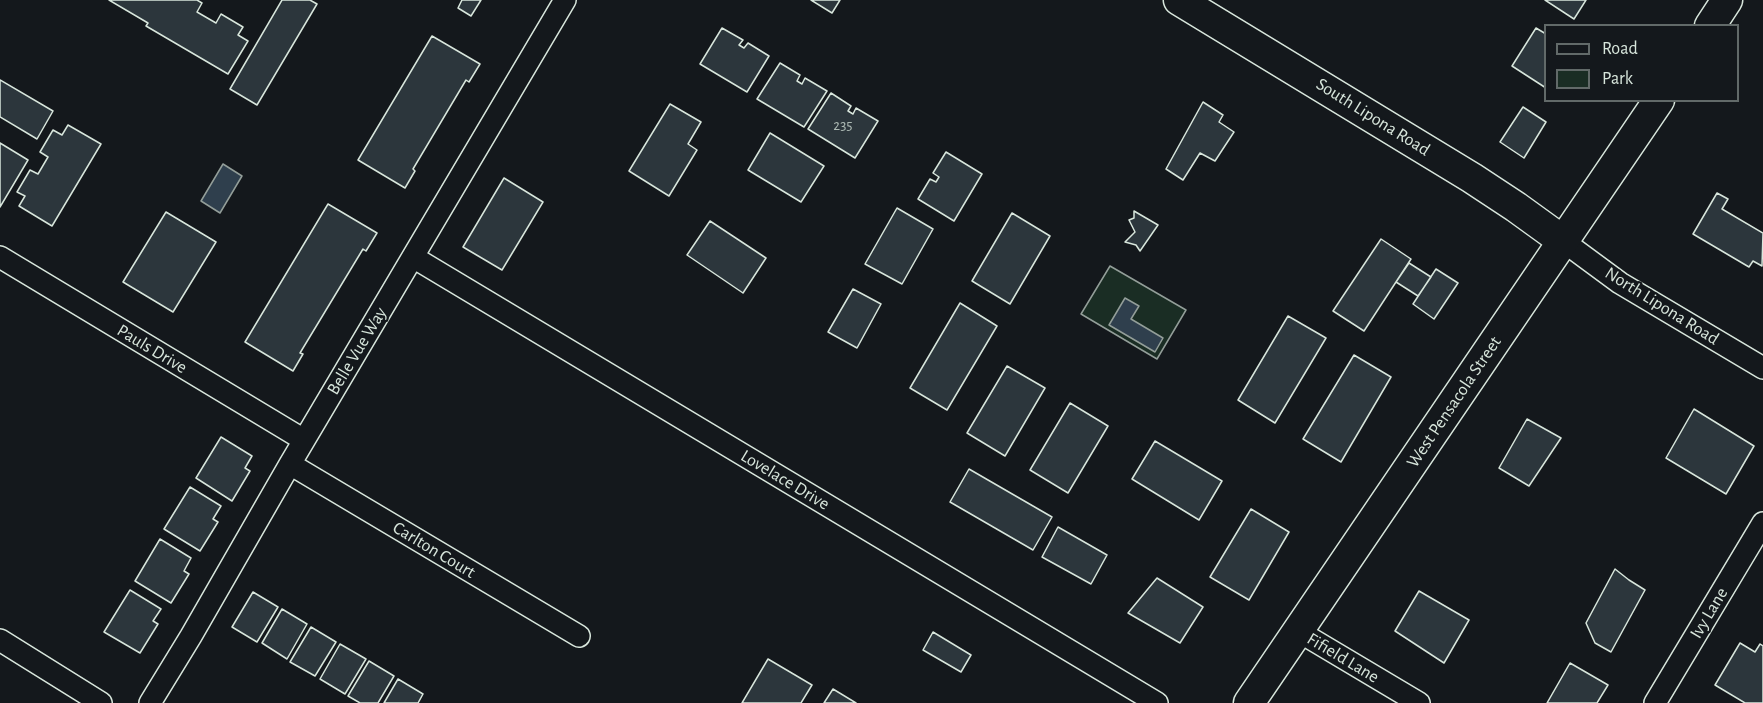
<!DOCTYPE html>
<style>
body{margin:0}
#map{position:relative;width:1763px;height:703px;overflow:hidden;background:#14181c;font-family:"Alegreya Sans",sans-serif}
canvas{display:block}
.legend{position:absolute;left:1544px;top:24px;width:195px;height:78px;box-sizing:border-box;background:#14181c;border:2px solid #626a69;margin:0;padding:8px 10px;list-style:none;font-size:18px;color:#d8e6dc}
.legend li{display:flex;align-items:center;gap:12px;height:30px}
.legend b{width:30px;border:2px solid #626a69}
</style>
<div id="map">
<canvas width="1763" height="703"></canvas>
<ul class="legend">
<li><b style="height:8px;background:#14181c"></b>Road</li>
<li><b style="height:16px;background:#1a2d24"></b>Park</li>
</ul>
</div>
<script>
const ctx = document.querySelector('canvas').getContext('2d');
ctx.lineJoin = 'round';
function fillPath(path, color) {
  ctx.fillStyle = color;
  ctx.fill(path, 'evenodd');
}
function strokePath(path, color, width, dash) {
  ctx.strokeStyle = color;
  ctx.lineWidth = width;
  ctx.lineCap = dash ? 'butt' : 'round';
  ctx.setLineDash(dash || []);
  ctx.stroke(path);
}
function write(font, color, halo, rows, align = 'center') {
  ctx.font = font + ' "Alegreya Sans",sans-serif';
  ctx.lineWidth = 4.5;
  ctx.setLineDash([]);
  ctx.textBaseline = 'middle';
  ctx.strokeStyle = halo;
  ctx.fillStyle = color;
  for (const [text, x, y, turn = 0] of rows) {
    ctx.save();
    ctx.translate(x, y);
    ctx.rotate((+turn || 0) * Math.PI / 180);
    ctx.textAlign = isNaN(turn) ? turn : align;
    if (halo) ctx.strokeText(text, 0, 0);
    ctx.fillText(text, 0, 0);
    ctx.restore();
  }
}
const green = new Path2D(`
 M 1110,266 L 1186,310 L 1157,359 L 1081,314 Z`);
fillPath(green, '#1a2d24');
strokePath(green, '#939e99', 1.5);
const water = new Path2D(`
 M 223,164 L 242,176 L 220,213 L 201,201 Z
 M 1125,298 L 1139,306 L 1131,319 L 1163,338 L 1155,352 L 1109,325 Z`);
fillPath(water, '#2f3f4d');
strokePath(water, '#939e99', 1.5);
const building = new Path2D(`
 M 109,0 L 197,0 L 202,3 L 197,12 L 216,23 L 221,14 L 243,27 L 238,35 L 248,41 L 228,74 L 146,26 L 148,23 Z
 M 282,0 L 310,0 L 317,4 L 257,105 L 230,89 Z
 M 462,0 L 481,0 L 471,16 L 458,8 Z
 M 811,0 L 840,0 L 832,13 Z
 M 1545,0 L 1586,0 L 1574,19 Z
 M 722,28 L 743,40 L 739,45 L 744,48 L 748,43 L 769,56 L 747,92 L 700,64 Z
 M 1536,28 L 1546,34 L 1546,88 L 1512,66 Z
 M 432,36 L 480,64 L 469,82 L 466,80 L 413,169 L 415,171 L 405,188 L 358,160 Z
 M 780,63 L 800,75 L 797,81 L 802,84 L 805,78 L 827,91 L 804,127 L 757,99 Z
 M 0,80 L 53,111 L 37,139 L 0,117 Z
 M 831,93 L 851,106 L 848,111 L 853,114 L 856,108 L 878,121 L 855,158 L 808,129 Z
 M 1203,102 L 1223,115 L 1219,122 L 1234,132 L 1215,161 L 1200,153 L 1183,180 L 1166,169 Z
 M 670,104 L 701,122 L 688,144 L 697,150 L 669,196 L 629,171 Z
 M 1523,107 L 1546,122 L 1524,158 L 1500,142 Z
 M 68,125 L 101,144 L 52,226 L 19,206 L 25,196 L 17,192 L 30,170 L 38,174 L 48,157 L 40,152 L 53,130 L 62,135 Z
 M 770,133 L 824,166 L 801,202 L 748,170 Z
 M 0,143 L 28,160 L 0,207 Z
 M 946,152 L 982,174 L 954,221 L 918,199 L 930,179 L 936,182 L 939,177 L 933,173 Z
 M 504,178 L 543,202 L 502,270 L 463,247 Z
 M 1717,193 L 1728,199 L 1722,209 L 1763,233 L 1762,266 L 1753,261 L 1749,267 L 1693,234 Z
 M 328,204 L 377,233 L 366,251 L 363,249 L 300,353 L 303,354 L 293,371 L 245,342 Z
 M 897,208 L 933,229 L 902,284 L 865,264 Z
 M 1134,211 L 1158,225 L 1140,251 L 1136,245 L 1125,242 L 1135,232 L 1129,220 L 1134,218 Z
 M 166,212 L 216,242 L 173,312 L 123,282 Z
 M 1012,213 L 1050,236 L 1010,304 L 972,281 Z
 M 710,221 L 766,258 L 743,293 L 687,255 Z
 M 1381,239 L 1411,259 L 1364,331 L 1333,311 Z
 M 1409,263 L 1431,277 L 1418,296 L 1396,282 Z
 M 1436,269 L 1458,283 L 1434,319 L 1413,304 Z
 M 853,289 L 881,304 L 857,348 L 828,332 Z
 M 960,303 L 997,326 L 947,410 L 910,388 Z
 M 1288,316 L 1326,338 L 1275,423 L 1238,400 Z
 M 1354,355 L 1391,377 L 1341,462 L 1303,439 Z
 M 1007,366 L 1045,388 L 1005,456 L 967,433 Z
 M 1070,403 L 1108,426 L 1068,493 L 1030,470 Z
 M 1694,409 L 1754,446 L 1726,494 L 1666,458 Z
 M 1527,419 L 1561,438 L 1529,486 L 1499,468 Z
 M 221,437 L 252,456 L 245,468 L 250,471 L 232,501 L 196,478 Z
 M 1155,441 L 1222,481 L 1199,520 L 1132,479 Z
 M 969,469 L 1052,517 L 1033,550 L 950,502 Z
 M 190,487 L 221,506 L 213,519 L 218,522 L 200,551 L 164,529 Z
 M 1251,509 L 1289,532 L 1249,600 L 1210,577 Z
 M 1058,527 L 1107,555 L 1091,584 L 1042,557 Z
 M 160,539 L 191,558 L 184,571 L 189,574 L 171,603 L 135,581 Z
 M 1615,569 L 1629,580 L 1645,590 L 1611,652 L 1595,643 L 1586,623 Z
 M 1157,578 L 1203,607 L 1180,643 L 1128,613 Z
 M 130,590 L 161,609 L 153,621 L 158,624 L 140,653 L 104,632 Z
 M 1419,591 L 1469,620 L 1444,663 L 1395,631 Z
 M 253,592 L 278,607 L 257,642 L 232,627 Z
 M 282,609 L 307,624 L 287,659 L 262,643 Z
 M 311,627 L 336,642 L 315,676 L 290,662 Z
 M 933,632 L 971,655 L 961,672 L 923,650 Z
 M 1740,643 L 1755,652 L 1760,644 L 1763,646 L 1763,703 L 1745,703 L 1715,685 Z
 M 340,644 L 366,659 L 345,694 L 320,679 Z
 M 768,659 L 812,685 L 801,703 L 742,703 Z
 M 369,661 L 394,676 L 378,703 L 360,703 L 348,696 Z
 M 1570,663 L 1608,685 L 1597,703 L 1547,703 Z
 M 398,679 L 423,694 L 418,703 L 384,703 Z
 M 833,689 L 856,703 L 824,703 Z`);
fillPath(building, '#2c363c');
strokePath(building, '#d8e6dc', 1.5);
const street = new Path2D(`
 M 1563,241 L 1620,283 L 1763,368
 M 0,257 L 304,440
 M 413,257 L 1157,703
 M 290,464 L 579,636
 M 1298,631 L 1419,703
 M 0,640 L 101,703
 M 150,703 L 191,636 L 290,464 L 565,0
 M 1655,703 L 1763,523`);
const secondary = new Path2D(`
 M 1179,0 L 1472,178 L 1516,207 L 1563,241
 M 1710,26 L 1727,0
 M 1249,703 L 1659,100`);
strokePath(street, '#d8e6dc', 24);
strokePath(secondary, '#d8e6dc', 33);
strokePath(street, '#14181c', 21);
strokePath(secondary, '#14181c', 30);
write('15px', '#adbab4', null, [
 ["235",843,125]
]);
write('18px', '#d8e6dc', '#14181c', [
 ["South Lipona Road",1373,117,32],
 ["North Lipona Road",1662,306,32],
 ["Pauls Drive",152,349,31],
 ["Belle Vue Way",357,351,-59],
 ["West Pensacola Street",1454,402,-56],
 ["Lovelace Drive",785,480,31],
 ["Carlton Court",434,550,31],
 ["Ivy Lane",1709,613,-59],
 ["Fifield Lane",1343,658,31]
]);
</script>
